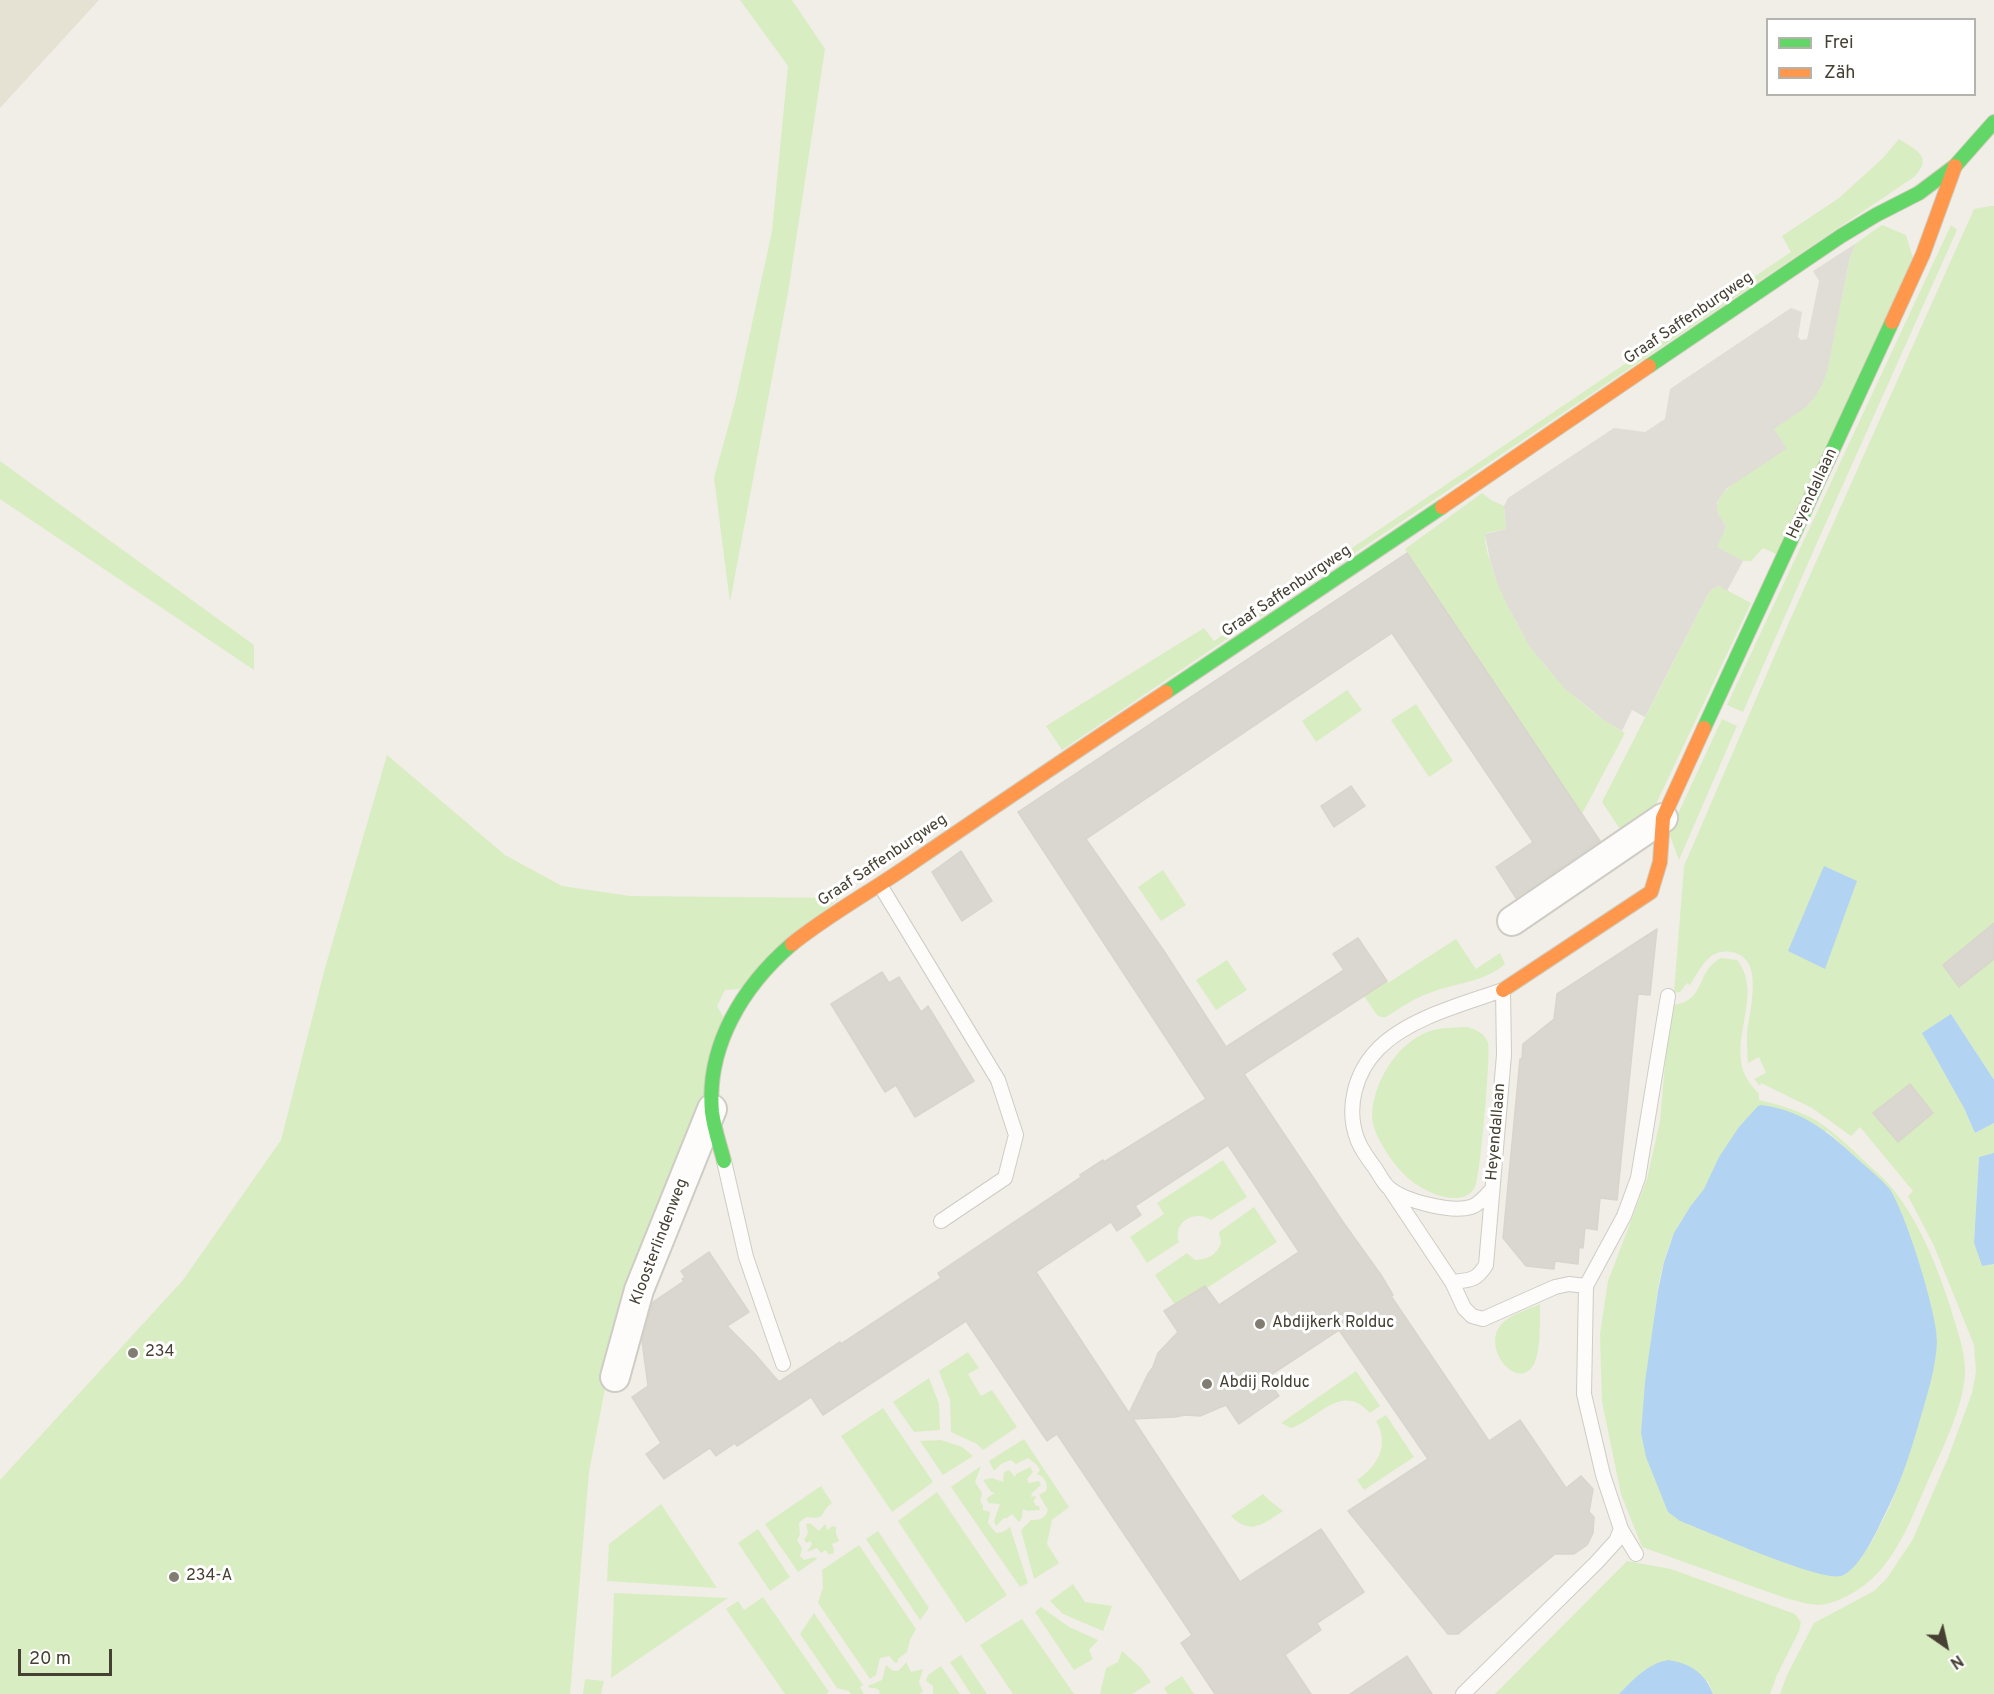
<!DOCTYPE html>
<meta charset="utf-8">
<style>
body{margin:0}
#map{position:relative;width:1994px;height:1694px;overflow:hidden;background:#f0eee6;font-family:Overpass,sans-serif}
canvas{display:block}
.legend{position:absolute;left:1766px;top:18px;width:210px;height:78px;box-sizing:border-box;background:#fff;border:2px solid #b5b3ad;margin:0;padding:8px 10px;list-style:none;font-size:18px;color:#464033}
.legend li{display:flex;align-items:center;gap:12px;height:30px}
.legend b{width:30px;border:2px solid #b5b3ad}
.north{position:absolute;left:1916px;top:1616px;width:60px;height:60px;-webkit-text-stroke:4px #fff;paint-order:stroke;rotate:146deg;font-size:16px;font-weight:700;line-height:24px;text-align:center;color:#464033}
.north::after{content:'';display:block;margin:auto;width:21px;height:27px;background:#464033;clip-path:polygon(50% 0,100% 100%,50% 72%,0 100%)}
.scale{position:absolute;left:18px;top:1649px;width:94px;height:27px;box-sizing:border-box;border:3px solid #464033;border-top:0;padding-left:8px;font-size:18px;line-height:21px;white-space:nowrap;color:#464033;-webkit-text-stroke:4px #fff;paint-order:stroke}
</style>
<div id="map">
<canvas width="1994" height="1694"></canvas>
<ul class="legend">
<li><b style="height:8px;background:#63d668"></b>Frei</li>
<li><b style="height:8px;background:#ff974d"></b>Zäh</li>
</ul>
<div class="north">N</div>
<div class="scale">20 m</div>
</div>
<script>
const ctx = document.querySelector('canvas').getContext('2d');
ctx.lineJoin = 'round';
function fillPath(path, color) {
  ctx.fillStyle = color;
  ctx.fill(path, 'evenodd');
}
function strokePath(path, color, width, dash) {
  ctx.strokeStyle = color;
  ctx.lineWidth = width;
  ctx.lineCap = dash ? 'butt' : 'round';
  ctx.setLineDash(dash || []);
  ctx.stroke(path);
}
function write(font, color, halo, rows, align = 'center') {
  ctx.font = font + ' Overpass,sans-serif';
  ctx.lineWidth = 6;
  ctx.setLineDash([]);
  ctx.textBaseline = 'middle';
  ctx.strokeStyle = halo;
  ctx.fillStyle = color;
  for (const [text, x, y, turn = 0] of rows) {
    ctx.save();
    ctx.translate(x, y);
    ctx.rotate((+turn || 0) * Math.PI / 180);
    ctx.textAlign = isNaN(turn) ? turn : align;
    if (halo) ctx.strokeText(text, 0, 0);
    ctx.fillText(text, 0, 0);
    ctx.restore();
  }
}
fillPath(new Path2D(`
 M 0,0 L 99,0 L 0,108 Z`), '#e5e1d3');
fillPath(new Path2D(`
 M 740,0 L 792,0 L 825,49 L 788,293 L 730,602 L 714,478 L 735,402 L 772,231 L 788,66 Z
 M 1899,139 C 1916,150 1934,157 1914,177 L 1062,750 L 1046,726 L 1204,628 L 1214,641 L 1791,252 L 1782,236 L 1839,198 L 1882,159 Z
 M 1991,206 L 1994,206 L 1994,1080 L 1951,1014 L 1964,1108 L 1975,1133 L 1994,1123 L 1994,1153 L 1979,1157 L 1974,1243 L 1982,1266 L 1994,1264 L 1994,1694 L 1780,1694 L 1787,1675 L 1814,1623 L 1874,1591 L 1887,1578 L 1913,1539 L 1948,1458 L 1972,1393 L 1976,1372 L 1974,1345 L 1934,1246 L 1908,1196 L 1913,1191 L 1860,1127 L 1851,1136 L 1812,1108 L 1761,1083 L 1760,1086 L 1754,1079 L 1766,1073 L 1759,1057 L 1748,1063 C 1747,1053 1747,1044 1747,1035 C 1749,1011 1766,957 1731,952 C 1708,948 1700,970 1690,985 L 1687,983 L 1680,992 L 1674,993 L 1684,866 L 1790,620 L 1974,209 Z
 M 1882,225 L 1906,235 L 1914,261 L 1776,554 L 1763,548 L 1751,561 L 1743,561 L 1716,547 L 1726,527 C 1721,519 1715,511 1718,501 C 1723,486 1771,457 1785,446 L 1773,429 L 1810,403 L 1825,377 L 1852,249 L 1855,244 Z
 M 1951,225 L 1957,230 L 1816,545 L 1743,712 L 1727,705 Z
 M 0,461 L 254,645 L 254,670 L 0,499 Z
 M 1482,493 L 1491,500 L 1504,506 L 1506,529 L 1486,533 C 1483,544 1490,561 1494,572 C 1518,641 1562,697 1625,733 L 1582,814 L 1405,549 Z
 M 1719,586 L 1751,603 L 1648,821 L 1624,835 L 1602,802 L 1708,594 L 1712,589 Z
 M 1347,690 L 1362,710 L 1316,742 L 1302,721 Z
 M 1416,704 L 1453,761 L 1429,777 L 1391,720 Z
 M 1722,719 L 1737,726 L 1679,860 L 1669,833 Z
 M 387,755 L 505,855 L 562,886 L 630,896 L 839,898 L 739,989 L 725,990 L 717,1006 L 723,1016 L 705,1108 L 608,1373 L 589,1472 L 570,1694 L 0,1694 L 0,1480 L 183,1280 L 281,1140 L 325,968 Z
 M 1163,870 L 1186,905 L 1161,921 L 1138,887 Z
 M 1456,939 L 1476,969 L 1500,953 L 1505,964 C 1486,981 1458,983 1435,991 C 1418,996 1401,1007 1386,1017 L 1380,1017 L 1377,1015 L 1364,996 L 1387,981 L 1388,983 Z
 M 1721,958 L 1737,960 C 1764,994 1729,1037 1745,1075 C 1748,1082 1754,1088 1759,1094 L 1759,1100 C 1776,1104 1794,1109 1810,1117 C 1827,1126 1842,1140 1856,1153 C 1868,1165 1881,1175 1892,1188 C 1919,1221 1937,1266 1950,1306 C 1956,1327 1965,1349 1965,1371 C 1965,1402 1944,1446 1931,1474 C 1911,1518 1895,1571 1849,1595 C 1840,1600 1830,1604 1819,1605 C 1809,1605 1798,1601 1788,1599 L 1642,1547 L 1621,1494 L 1602,1402 L 1600,1334 L 1608,1281 L 1647,1179 L 1660,1121 L 1668,1031 L 1672,1005 C 1707,1002 1695,971 1721,958 ZM 1827,1131 L 1888,1187 L 1918,1261 L 1931,1309 L 1937,1339 L 1928,1390 L 1902,1475 L 1890,1506 L 1871,1543 L 1852,1568 L 1844,1575 L 1786,1563 L 1680,1521 L 1654,1322 C 1657,1292 1661,1260 1675,1233 C 1682,1217 1694,1205 1703,1191 C 1710,1181 1714,1168 1719,1157 Z
 M 1227,960 L 1247,990 L 1216,1010 L 1196,980 Z
 M 1467,1027 C 1476,1030 1485,1033 1488,1043 C 1491,1053 1480,1180 1475,1187 C 1462,1210 1425,1192 1410,1180 C 1402,1173 1395,1165 1389,1156 C 1382,1145 1372,1130 1372,1115 C 1373,1084 1395,1047 1423,1034 C 1436,1027 1453,1028 1467,1027 Z
 M 1223,1160 L 1247,1197 L 1211,1220 C 1195,1209 1172,1222 1179,1242 L 1147,1263 L 1130,1237 L 1164,1214 L 1157,1203 Z
 M 1254,1207 L 1277,1242 L 1207,1288 L 1205,1286 L 1175,1305 L 1155,1275 L 1187,1253 L 1195,1260 C 1207,1260 1217,1255 1221,1243 L 1219,1232 Z
 M 1540,1304 C 1540,1321 1541,1349 1534,1364 C 1518,1393 1482,1349 1500,1326 C 1510,1314 1527,1310 1540,1304 Z
 M 968,1352 L 979,1368 L 968,1374 L 981,1396 L 992,1390 L 1017,1427 L 983,1450 L 977,1444 L 951,1432 L 950,1400 L 939,1371 Z
 M 1356,1371 L 1380,1406 L 1370,1413 C 1341,1381 1319,1419 1291,1428 L 1281,1423 Z
 M 929,1378 L 939,1404 L 940,1430 L 914,1432 L 893,1402 Z
 M 883,1408 L 933,1482 L 892,1512 L 841,1436 Z
 M 1386,1415 L 1414,1457 L 1364,1490 L 1357,1480 C 1378,1465 1390,1446 1376,1421 Z
 M 1024,1439 L 1069,1507 L 1052,1520 L 1047,1544 L 1059,1563 L 1034,1579 L 1021,1530 L 1031,1520 C 1040,1520 1045,1519 1048,1510 L 1039,1495 L 1046,1491 C 1048,1483 1045,1477 1037,1474 L 1040,1470 L 1036,1464 L 1028,1458 L 1016,1464 L 1011,1460 L 1001,1464 L 994,1471 L 989,1461 Z
 M 941,1440 L 962,1447 L 973,1456 L 943,1475 L 920,1441 Z
 M 981,1466 L 975,1482 L 982,1493 L 980,1501 L 983,1505 L 983,1510 L 990,1512 L 988,1523 L 996,1533 L 1003,1532 L 1010,1527 L 1028,1583 L 1020,1587 L 951,1487 Z
 M 1030,1467 L 1033,1472 L 1027,1479 L 1029,1483 L 1039,1481 L 1041,1485 L 1032,1493 L 1031,1497 L 1035,1496 L 1036,1498 L 1033,1501 L 1036,1506 L 1039,1506 L 1040,1510 L 1027,1511 L 1023,1509 L 1022,1518 L 1019,1522 L 1012,1514 L 1007,1518 L 1004,1518 L 996,1526 L 994,1521 L 1000,1504 L 988,1503 L 987,1498 L 995,1493 L 991,1492 L 983,1480 L 992,1478 L 1003,1482 L 1004,1472 L 1009,1470 L 1015,1477 L 1016,1474 Z
 M 821,1486 L 832,1503 C 818,1513 829,1520 806,1517 L 799,1523 L 800,1535 L 797,1540 L 802,1548 L 800,1556 L 804,1560 L 815,1557 L 817,1559 L 798,1572 L 765,1524 Z
 M 937,1492 L 1007,1595 L 966,1623 L 898,1521 Z
 M 1263,1494 L 1269,1500 L 1283,1511 C 1263,1524 1251,1536 1231,1516 Z
 M 661,1504 L 717,1588 L 607,1581 L 609,1544 Z
 M 810,1523 L 819,1531 L 825,1524 L 827,1530 L 832,1526 L 836,1527 L 836,1533 L 839,1541 L 832,1544 L 834,1550 L 833,1554 L 828,1554 L 826,1550 L 821,1553 L 817,1548 L 807,1552 L 812,1544 L 810,1541 L 807,1543 L 804,1540 L 808,1533 L 806,1524 Z
 M 758,1529 L 790,1577 L 770,1591 L 738,1543 Z
 M 878,1531 L 929,1608 L 920,1620 L 866,1539 Z
 M 859,1545 L 916,1629 L 910,1640 L 907,1652 L 898,1659 L 898,1662 L 895,1663 L 889,1656 L 880,1658 L 876,1675 L 870,1679 L 818,1603 L 823,1587 L 822,1570 Z
 M 1627,1561 L 1671,1569 L 1795,1614 L 1801,1622 L 1799,1631 L 1777,1675 L 1770,1694 L 1713,1694 L 1708,1681 L 1633,1681 L 1619,1694 L 1495,1694 Z
 M 1073,1584 L 1085,1602 L 1112,1606 L 1103,1631 L 1063,1614 L 1050,1601 Z
 M 614,1593 L 728,1598 L 611,1678 Z
 M 763,1597 L 829,1692 L 826,1694 L 785,1694 L 726,1609 L 738,1601 L 744,1610 Z
 M 1041,1607 L 1069,1627 L 1098,1640 L 1089,1650 L 1093,1659 L 1074,1670 L 1035,1612 Z
 M 814,1613 L 863,1685 L 860,1687 L 864,1694 L 851,1694 L 849,1691 L 837,1688 L 800,1634 Z
 M 1022,1619 L 1074,1694 L 1013,1694 L 980,1645 Z
 M 1122,1651 L 1141,1668 L 1151,1682 L 1132,1694 L 1100,1694 L 1106,1668 L 1118,1662 Z
 M 961,1655 L 987,1694 L 971,1694 L 950,1662 Z
 M 906,1662 L 911,1672 L 923,1669 L 919,1682 L 923,1692 L 920,1694 L 880,1694 L 879,1690 L 875,1688 L 869,1688 L 868,1686 L 882,1680 L 886,1665 C 896,1674 898,1673 906,1662 Z
 M 941,1666 L 960,1694 L 933,1694 L 933,1686 L 926,1681 L 928,1675 Z
 M 1182,1676 L 1194,1694 L 1168,1694 L 1164,1688 Z
 M 585,1679 L 604,1681 L 601,1694 L 583,1694 Z`), '#d9edc3');
fillPath(new Path2D(`
 M 1855,244 L 1850,257 L 1827,372 L 1822,385 L 1814,398 L 1806,407 L 1774,429 L 1785,446 L 1786,449 L 1726,489 L 1717,502 L 1718,513 L 1726,527 L 1717,547 L 1743,561 L 1727,591 L 1719,586 L 1712,589 L 1708,594 L 1645,717 L 1632,710 L 1622,731 L 1605,721 L 1564,688 L 1530,647 L 1508,607 L 1498,585 L 1490,560 L 1485,534 L 1506,529 L 1504,506 L 1508,498 L 1614,428 L 1645,432 L 1665,419 L 1670,389 L 1791,308 L 1802,312 L 1798,337 L 1801,340 L 1807,339 L 1819,281 L 1813,271 Z`), '#dfddd6');
fillPath(new Path2D(`
 M 1824,866 L 1857,881 L 1825,969 L 1788,951 Z
 M 1951,1014 L 1994,1080 L 1994,1123 L 1975,1133 L 1964,1108 L 1922,1033 Z
 M 1761,1105 C 1806,1111 1830,1134 1861,1162 C 1870,1170 1880,1178 1888,1187 C 1904,1206 1938,1316 1937,1341 C 1936,1367 1928,1392 1921,1416 C 1911,1451 1900,1486 1883,1518 C 1876,1533 1858,1571 1841,1576 C 1821,1582 1706,1531 1680,1521 L 1668,1512 L 1646,1457 L 1641,1433 L 1645,1382 L 1658,1291 L 1664,1262 L 1674,1233 L 1690,1207 L 1704,1189 L 1719,1157 L 1739,1127 L 1758,1106 Z
 M 1994,1153 L 1994,1264 L 1982,1266 L 1974,1243 L 1979,1157 Z
 M 1668,1660 C 1690,1663 1705,1673 1713,1694 L 1619,1694 C 1634,1679 1647,1664 1668,1660 Z`), '#b2d3f2');
const building = new Path2D(`
 M 1407,553 L 1600,841 L 1516,898 L 1496,867 L 1533,842 L 1392,633 L 1086,839 L 1164,951 L 1226,1047 L 1344,970 L 1333,954 L 1358,938 L 1387,981 L 1244,1074 L 1343,1222 L 1381,1275 L 1393,1295 L 1391,1296 L 1489,1441 L 1520,1420 L 1566,1488 L 1581,1476 L 1593,1489 L 1589,1512 L 1594,1517 L 1593,1533 L 1587,1545 L 1574,1554 L 1555,1554 L 1458,1634 L 1448,1634 L 1348,1511 L 1428,1459 L 1339,1330 L 1266,1378 L 1279,1396 L 1239,1424 L 1226,1405 L 1200,1416 L 1185,1415 L 1175,1417 L 1133,1419 L 1240,1582 L 1321,1529 L 1364,1592 L 1317,1623 L 1321,1630 L 1285,1655 L 1311,1694 L 1215,1694 L 1181,1643 L 1192,1635 L 1057,1434 L 1047,1441 L 966,1321 L 823,1415 L 811,1397 L 737,1446 L 735,1443 L 716,1456 L 710,1448 L 664,1479 L 646,1454 L 661,1443 L 632,1397 L 648,1386 L 642,1341 L 653,1302 L 684,1281 L 682,1279 L 685,1277 L 681,1271 L 709,1252 L 749,1312 L 727,1326 L 754,1353 L 779,1382 L 840,1342 L 841,1344 L 941,1278 L 938,1273 L 1081,1177 L 1080,1175 L 1103,1160 L 1104,1162 L 1206,1099 L 1018,812 ZM 1228,1145 L 1299,1252 L 1219,1305 L 1205,1286 L 1164,1311 L 1178,1332 L 1158,1353 L 1153,1367 L 1148,1374 L 1129,1413 L 1036,1272 L 1111,1222 L 1117,1231 L 1141,1215 L 1135,1206 Z
 M 1351,786 L 1365,806 L 1334,827 L 1321,806 Z
 M 961,851 L 992,901 L 962,921 L 932,872 Z
 M 1994,923 L 1994,959 L 1959,987 L 1943,965 Z
 M 1657,929 L 1650,995 L 1638,994 L 1617,1200 L 1600,1198 L 1597,1230 L 1585,1228 L 1583,1248 L 1579,1247 L 1578,1264 L 1555,1261 L 1554,1269 L 1526,1266 L 1503,1238 L 1520,1059 L 1522,1059 L 1523,1044 L 1554,1019 L 1557,994 Z
 M 882,972 L 889,983 L 899,977 L 921,1012 L 928,1006 L 974,1081 L 915,1117 L 896,1085 L 885,1092 L 831,1004 Z
 M 1910,1084 L 1933,1113 L 1898,1142 L 1873,1113 Z
 M 1407,1656 L 1432,1694 L 1350,1694 Z`);
fillPath(building, '#d9d7cf');
strokePath(building, '#d8d5cc', 1.5);
const lane = new Path2D(`
 M 880,885 L 998,1080 L 1016,1135 L 1005,1178 L 941,1221
 M 724,1161 L 746,1257 L 783,1364
 M 1390,1189 L 1452,1282 L 1464,1308 L 1472,1316 L 1483,1319 L 1555,1287 L 1569,1284 L 1586,1286
 M 1452,1282 C 1470,1280 1476,1281 1486,1265 L 1504,1055 L 1503,990 C 1463,1004 1409,1018 1379,1048 C 1355,1072 1345,1109 1358,1141 C 1362,1151 1369,1160 1375,1168 C 1379,1174 1383,1182 1388,1187 C 1403,1201 1452,1213 1471,1207 C 1480,1204 1486,1196 1492,1189
 M 1636,1554 L 1621,1529 L 1603,1475 L 1584,1394 L 1586,1286 L 1624,1216 L 1638,1178 L 1668,996
 M 1463,1694 L 1596,1563 L 1616,1541 L 1621,1529`);
const street = new Path2D(`
 M 1512,921 L 1663,818
 M 615,1377 L 639,1290 L 712,1109`);
const fast = new Path2D(`
 M 1649,366 L 1841,236 L 1876,215 L 1919,193 L 1955,166 L 1994,122
 M 1166,692 L 1442,507
 M 1704,728 L 1892,322
 M 724,1161 C 720,1145 714,1129 712,1112 C 706,1046 743,986 792,944`);
const slow = new Path2D(`
 M 1892,322 L 1923,254 L 1955,166
 M 1442,507 L 1649,366
 M 792,944 C 828,915 870,892 909,865 C 994,807 1079,749 1166,692
 M 1503,990 L 1651,892 L 1660,862 L 1663,818 L 1704,728`);
strokePath(lane, '#ceccc4', 16);
strokePath(street, '#ceccc4', 32);
strokePath(fast, '#d0ccbc', 16);
strokePath(slow, '#d0ccbc', 16);
strokePath(lane, '#fdfcfb', 14);
strokePath(street, '#fdfcfb', 28);
strokePath(fast, '#63d668', 14);
strokePath(slow, '#ff974d', 14);
for (const [x, y, r, color] of [
 [1260,1324,6,"#827d72"],
 [133,1353,6,"#827d72"],
 [1207,1384,6,"#827d72"],
 [174,1577,6,"#827d72"]
]) {
  const dot = new Path2D();
  dot.arc(x, y, r, 0, 2 * Math.PI);
  ctx.fillStyle = color;
  ctx.fill(dot);
  strokePath(dot, '#fff', 2);
}
write('16px', '#464033', '#fff', [
 ["Graaf Saffenburgweg",1689,319,-34],
 ["Heyendallaan",1813,494,-65],
 ["Graaf Saffenburgweg",1287,592,-34],
 ["Graaf Saffenburgweg",883,861,-34],
 ["Heyendallaan",1497,1132,-85],
 ["Kloosterlindenweg",660,1242,-69]
]);
write('16px', '#464033', '#fff', [
 ["Abdijkerk Rolduc",1272,1324],
 ["234",145,1353],
 ["Abdij Rolduc",1219,1384],
 ["234-A",186,1577]
], 'left');
</script>
